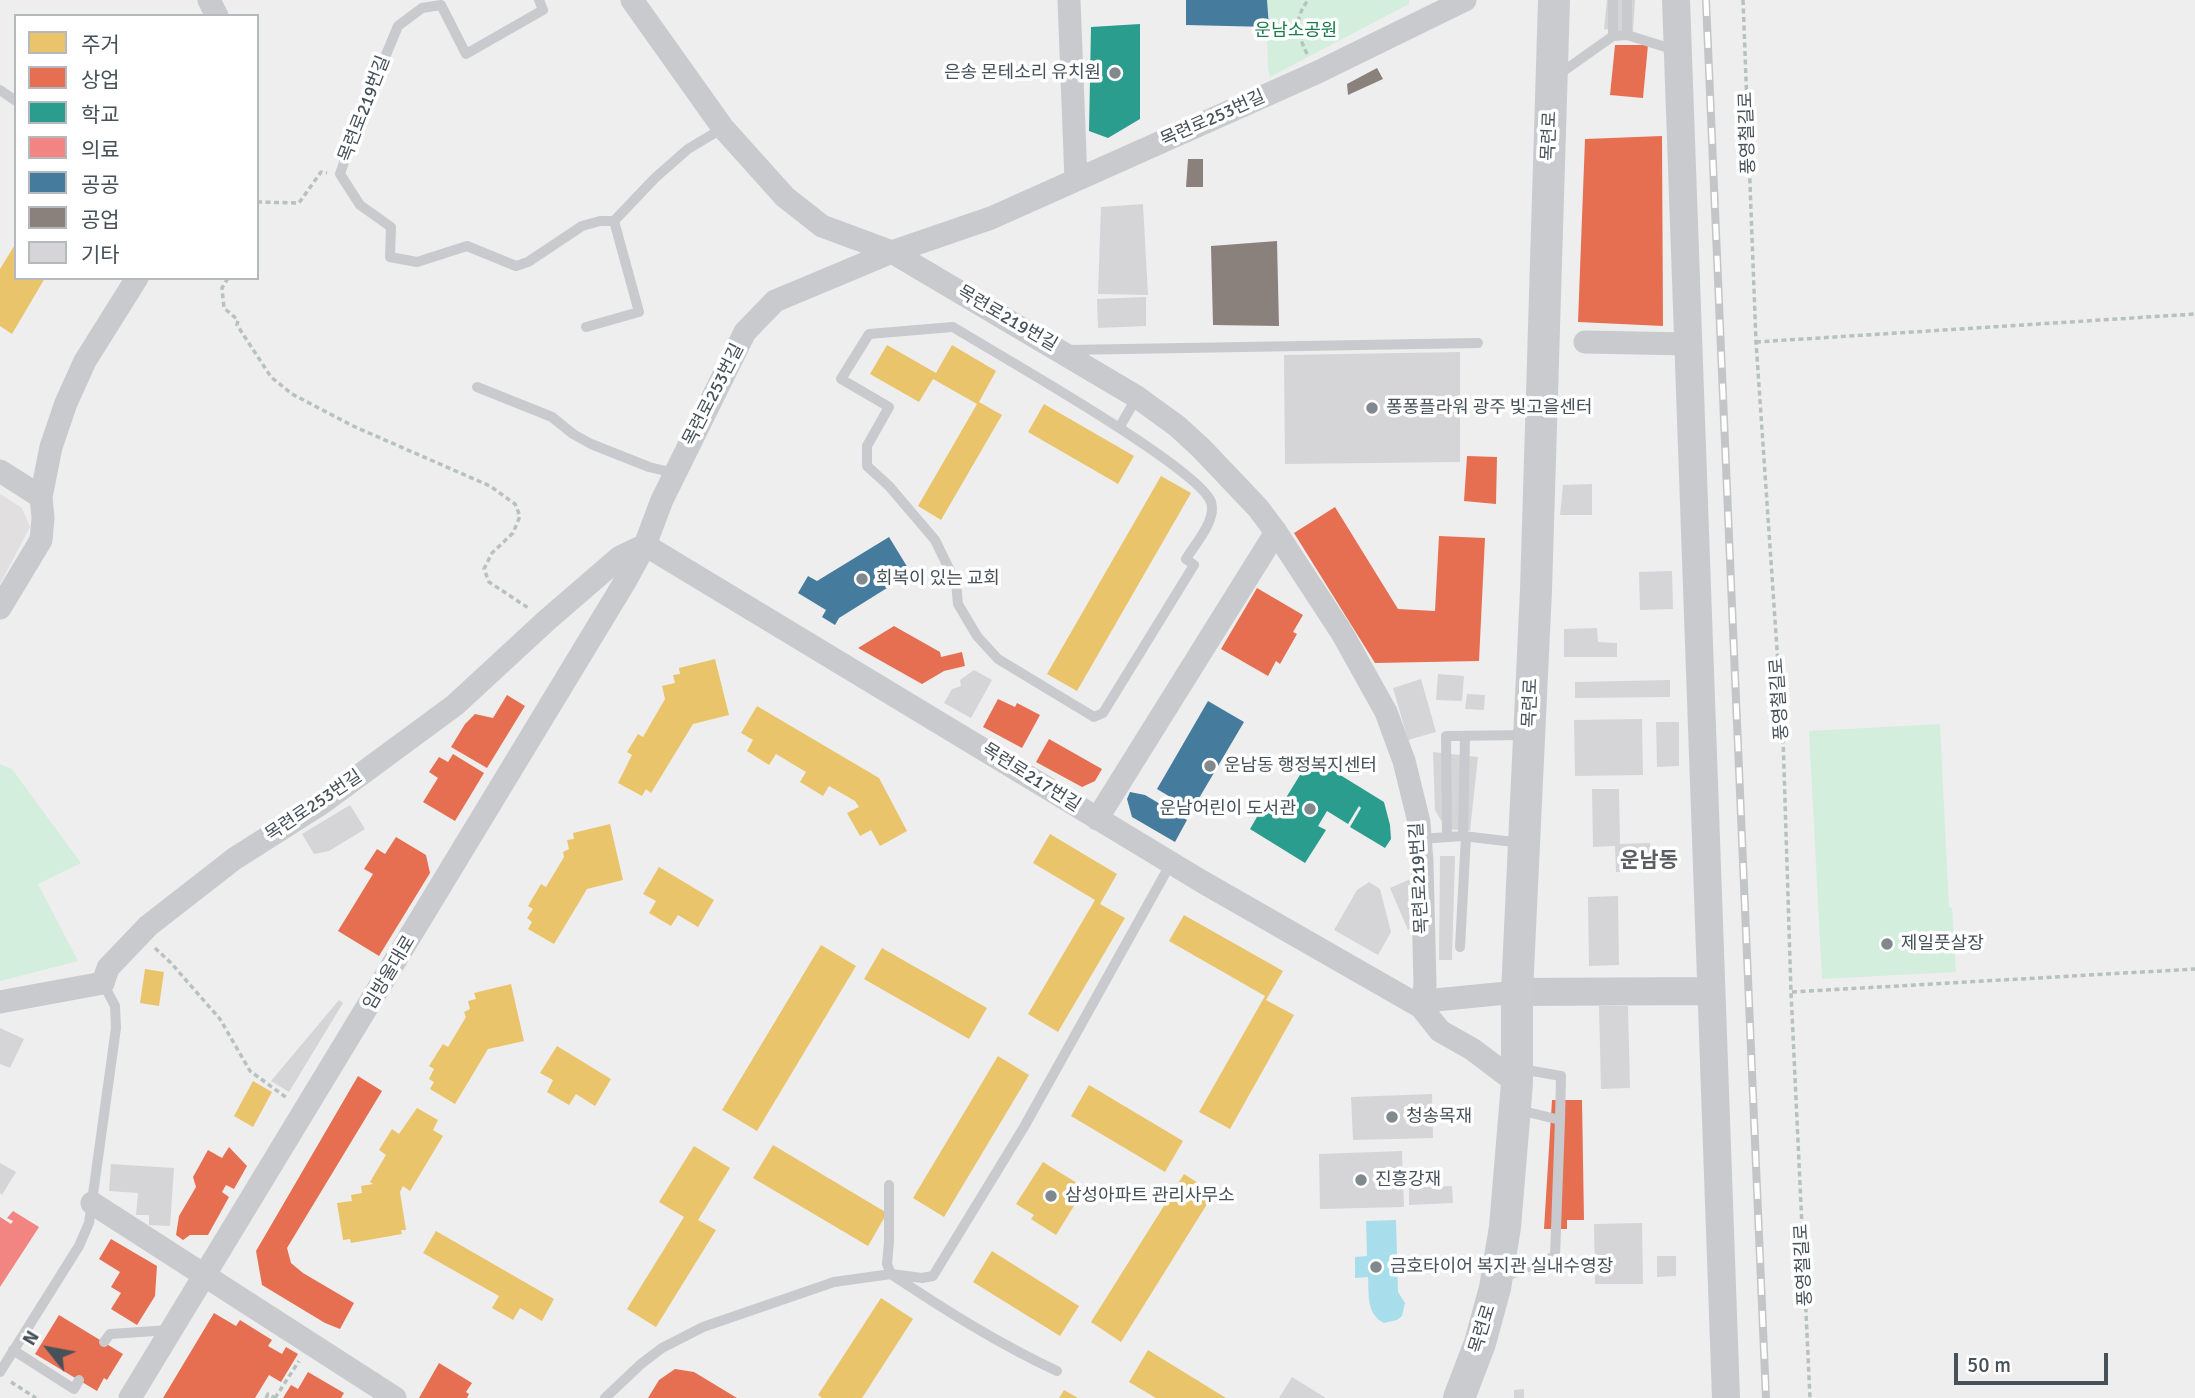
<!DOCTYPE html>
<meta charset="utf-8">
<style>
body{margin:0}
#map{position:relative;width:2195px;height:1398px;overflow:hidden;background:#efeeee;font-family:Signika,"Noto Sans KR",sans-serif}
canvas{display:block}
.legend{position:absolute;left:14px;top:14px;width:245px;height:266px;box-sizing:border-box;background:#fff;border:2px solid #b5b9bd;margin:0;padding:9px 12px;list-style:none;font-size:21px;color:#46515a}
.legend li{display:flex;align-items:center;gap:14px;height:35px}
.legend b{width:35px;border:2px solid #b5b9bd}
.north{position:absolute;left:14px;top:1314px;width:70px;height:70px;-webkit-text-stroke:5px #fff;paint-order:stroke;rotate:301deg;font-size:19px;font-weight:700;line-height:28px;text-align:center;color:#46515a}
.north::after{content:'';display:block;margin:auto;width:24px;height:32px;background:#46515a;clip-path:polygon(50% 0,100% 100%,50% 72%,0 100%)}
.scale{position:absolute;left:1954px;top:1353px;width:154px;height:32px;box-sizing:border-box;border:4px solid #46515a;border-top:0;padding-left:9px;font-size:21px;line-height:24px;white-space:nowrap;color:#46515a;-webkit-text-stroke:5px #fff;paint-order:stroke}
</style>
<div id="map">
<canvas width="2195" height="1398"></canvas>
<ul class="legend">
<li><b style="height:19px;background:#e9c46a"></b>주거</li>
<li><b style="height:19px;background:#e76f51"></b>상업</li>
<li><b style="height:19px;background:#2a9d8f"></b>학교</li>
<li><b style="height:19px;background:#f28482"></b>의료</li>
<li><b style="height:19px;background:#457b9d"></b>공공</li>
<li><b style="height:19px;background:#8a817c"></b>공업</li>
<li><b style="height:19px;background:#d5d5d7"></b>기타</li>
</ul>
<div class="north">N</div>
<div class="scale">50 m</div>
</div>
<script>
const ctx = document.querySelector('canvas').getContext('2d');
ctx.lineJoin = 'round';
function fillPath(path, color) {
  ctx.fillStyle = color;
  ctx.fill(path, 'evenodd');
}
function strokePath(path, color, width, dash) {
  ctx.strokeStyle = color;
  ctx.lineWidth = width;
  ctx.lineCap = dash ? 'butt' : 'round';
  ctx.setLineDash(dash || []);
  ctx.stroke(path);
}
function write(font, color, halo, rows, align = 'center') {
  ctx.font = font + ' Signika,"Noto Sans KR",sans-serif';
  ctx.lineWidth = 7;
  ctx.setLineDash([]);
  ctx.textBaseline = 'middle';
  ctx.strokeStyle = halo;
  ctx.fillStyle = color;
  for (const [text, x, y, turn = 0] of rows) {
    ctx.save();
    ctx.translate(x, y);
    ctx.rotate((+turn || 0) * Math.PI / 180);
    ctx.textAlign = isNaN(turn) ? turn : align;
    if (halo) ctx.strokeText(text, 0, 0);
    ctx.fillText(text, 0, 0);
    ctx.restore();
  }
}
fillPath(new Path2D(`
 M 0,494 L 22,508 L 30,527 L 0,584 Z`), '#e1dfe0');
fillPath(new Path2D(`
 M 1266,0 L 1409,0 L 1409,4 L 1270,77 L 1268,68 Z
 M 1940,724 L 1949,907 L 1952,908 L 1956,972 L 1822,979 L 1809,731 Z
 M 0,764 L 12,769 L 81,863 L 38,884 L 78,961 L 0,981 Z`), '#d3eedc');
fillPath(new Path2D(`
 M 1396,1220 L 1398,1292 L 1405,1303 L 1402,1316 L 1397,1320 L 1384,1323 C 1366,1314 1369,1294 1368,1277 L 1355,1278 L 1355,1257 L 1367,1256 L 1366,1221 Z`), '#a8deeb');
fillPath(new Path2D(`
 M 16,243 L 16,278 L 45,278 L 12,334 L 0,326 L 0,269 Z
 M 887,345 L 936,373 L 952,345 L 996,371 L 979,402 L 1002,415 L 941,520 L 918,506 L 977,404 L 933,379 L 919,402 L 870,374 Z
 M 1044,404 L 1134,456 L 1118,484 L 1028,432 Z
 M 1161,476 L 1191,493 L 1077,691 L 1047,674 Z
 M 715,659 L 729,715 L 693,724 L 651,793 L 646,789 L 642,796 L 618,783 L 632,755 L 627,752 L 638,734 L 643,737 L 665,699 L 662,686 L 675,683 L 673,675 L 680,674 L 679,668 Z
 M 757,706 L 879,778 L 907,831 L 880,846 L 871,830 L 860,836 L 847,813 L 859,807 L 855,801 L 829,786 L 823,796 L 800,782 L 806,772 L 776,754 L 769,765 L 747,751 L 753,740 L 741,733 Z
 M 610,824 L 623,880 L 587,889 L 554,944 L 528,929 L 532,922 L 527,918 L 533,909 L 528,906 L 541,884 L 546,887 L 564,857 L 563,852 L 569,849 L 567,840 L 574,839 L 573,833 Z
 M 1050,834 L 1117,874 L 1100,904 L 1125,918 L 1058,1032 L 1028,1014 L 1095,900 L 1033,863 Z
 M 659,867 L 714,900 L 698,927 L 678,915 L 671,926 L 649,913 L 656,901 L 643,894 Z
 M 1184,915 L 1283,971 L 1266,1000 L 1294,1015 L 1230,1129 L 1199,1112 L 1265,996 L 1169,941 Z
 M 821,945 L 856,966 L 757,1131 L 722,1110 Z
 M 882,948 L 987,1008 L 969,1039 L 864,979 Z
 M 145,969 L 164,972 L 159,1006 L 140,1003 Z
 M 511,984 L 524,1041 L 488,1049 L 455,1104 L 430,1089 L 434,1082 L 429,1079 L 434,1069 L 429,1066 L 443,1044 L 448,1047 L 466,1017 L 464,1012 L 470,1009 L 468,1001 L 476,999 L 474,993 Z
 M 557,1046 L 611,1079 L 595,1106 L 576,1094 L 569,1105 L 547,1092 L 553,1080 L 540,1073 Z
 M 998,1056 L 1029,1075 L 944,1217 L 913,1198 Z
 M 253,1081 L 272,1092 L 253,1127 L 234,1116 Z
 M 1089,1085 L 1183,1141 L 1165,1172 L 1071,1116 Z
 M 417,1108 L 438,1120 L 433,1130 L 443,1136 L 410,1191 L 403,1186 L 400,1192 L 406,1230 L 401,1230 L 402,1234 L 351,1243 L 350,1239 L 343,1240 L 337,1203 L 352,1201 L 351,1195 L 362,1193 L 361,1186 L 373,1184 L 370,1182 L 386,1155 L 379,1150 L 392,1129 L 399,1134 Z
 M 773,1145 L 887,1213 L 868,1246 L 753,1178 Z
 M 694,1146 L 730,1168 L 698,1220 L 716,1230 L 656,1327 L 627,1309 L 684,1217 L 659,1202 Z
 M 1043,1162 L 1085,1188 L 1056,1235 L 1031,1219 L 1034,1215 L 1016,1204 Z
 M 1184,1174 L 1214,1193 L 1121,1342 L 1091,1322 Z
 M 436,1231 L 554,1299 L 542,1321 L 520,1308 L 513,1320 L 492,1308 L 499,1296 L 423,1253 Z
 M 992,1251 L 1079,1306 L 1060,1336 L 973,1282 Z
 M 881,1298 L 913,1319 L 862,1398 L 822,1398 L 818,1395 Z
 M 1148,1350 L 1226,1398 L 1156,1398 L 1129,1382 Z
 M 1064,1390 L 1078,1398 L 1059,1398 Z`), '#e9c46a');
fillPath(new Path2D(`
 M 1615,45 L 1648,45 L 1643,98 L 1610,95 Z
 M 1662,136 L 1663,326 L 1578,322 L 1585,139 Z
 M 1467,456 L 1497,457 L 1496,504 L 1464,501 Z
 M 1335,507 L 1398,609 L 1435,611 L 1439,536 L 1485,538 L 1479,661 L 1375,663 L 1294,533 Z
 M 1257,588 L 1303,615 L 1293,632 L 1297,634 L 1280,664 L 1276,661 L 1268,676 L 1221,649 Z
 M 894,626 L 940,652 L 941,657 L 962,652 L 965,666 L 944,671 L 922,684 L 858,648 Z
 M 507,695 L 525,706 L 487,768 L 451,747 L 465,724 L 475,714 L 493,718 Z
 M 998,699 L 1015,707 L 1017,703 L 1040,715 L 1022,748 L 983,727 Z
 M 1049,739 L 1102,769 L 1095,781 L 1082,787 L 1036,762 Z
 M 453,754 L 484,773 L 455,821 L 423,802 L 438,778 L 429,772 L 439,757 L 448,762 Z
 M 396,837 L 426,855 L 430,873 L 379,956 L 338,931 L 373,874 L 364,869 L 377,849 L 385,854 Z
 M 358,1076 L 382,1091 L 287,1248 L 291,1263 L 303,1273 L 354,1303 L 340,1329 L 325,1323 L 262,1285 L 256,1251 Z
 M 1552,1100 L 1582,1100 L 1584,1220 L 1567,1220 L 1567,1229 L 1544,1229 Z
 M 229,1147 L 247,1166 L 234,1189 L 226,1185 L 222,1192 L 229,1197 L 208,1235 L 190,1235 L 183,1240 L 176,1235 L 179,1216 L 196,1187 L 193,1177 L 208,1150 L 222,1158 Z
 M 111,1239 L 157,1266 L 155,1296 L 137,1325 L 111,1309 L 121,1293 L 111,1287 L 120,1272 L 99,1259 Z
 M 214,1313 L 236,1326 L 240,1320 L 272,1340 L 268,1346 L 282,1354 L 286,1347 L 298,1354 L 281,1382 L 269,1375 L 255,1398 L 163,1398 Z
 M 59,1315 L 123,1354 L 107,1380 L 104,1378 L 97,1391 L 35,1354 Z
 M 439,1363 L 472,1383 L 466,1392 L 469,1394 L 467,1398 L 419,1398 Z
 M 675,1369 L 694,1372 L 737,1398 L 648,1398 L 659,1380 Z
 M 308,1372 L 344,1393 L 341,1398 L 283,1398 L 291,1385 L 298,1389 Z`), '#e76f51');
fillPath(new Path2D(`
 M 1140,24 L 1140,119 L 1108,138 L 1089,131 L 1091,27 Z
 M 1311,757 L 1384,802 L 1390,825 L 1391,839 L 1385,848 L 1350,827 L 1361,808 L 1359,806 L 1348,824 L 1327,811 L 1318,826 L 1326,830 L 1305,863 L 1250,829 L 1268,798 L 1281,806 Z`), '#2a9d8f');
fillPath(new Path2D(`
 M 13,1211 L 39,1227 L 0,1287 L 0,1217 L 11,1224 L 13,1221 L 7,1218 Z`), '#f28482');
fillPath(new Path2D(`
 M 1186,0 L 1267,0 L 1269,27 L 1186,25 Z
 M 889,537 L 911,573 L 839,618 L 835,625 L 822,617 L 826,610 L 798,593 L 808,576 L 817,581 Z
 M 1208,701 L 1244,722 L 1192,810 L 1157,789 Z
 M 1130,792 L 1145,795 L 1187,820 L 1175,842 L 1132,817 L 1127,799 Z`), '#457b9d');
fillPath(new Path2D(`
 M 1377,68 L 1383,79 L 1348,95 L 1347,84 Z
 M 1188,159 L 1203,159 L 1203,187 L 1186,187 Z
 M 1277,241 L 1279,326 L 1213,325 L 1211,246 Z`), '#8a817c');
fillPath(new Path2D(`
 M 1607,0 L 1635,0 L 1633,32 L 1604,29 Z
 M 1143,204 L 1148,295 L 1098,294 L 1101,207 Z
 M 1146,297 L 1146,326 L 1098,328 L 1097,299 Z
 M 1460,352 L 1460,462 L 1285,464 L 1284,355 Z
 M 1592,484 L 1592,515 L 1560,515 L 1563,485 Z
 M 1672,571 L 1673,609 L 1640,610 L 1639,572 Z
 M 1597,628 L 1598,642 L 1617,643 L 1617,657 L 1564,657 L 1564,629 Z
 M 974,670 L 992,680 L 971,718 L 944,703 L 952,689 L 961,686 L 960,680 Z
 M 1438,674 L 1464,676 L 1462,701 L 1436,700 Z
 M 1421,679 L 1436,732 L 1408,740 L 1393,688 Z
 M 1670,680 L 1670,697 L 1575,698 L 1575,682 Z
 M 1467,694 L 1485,695 L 1484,710 L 1465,709 Z
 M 1642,719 L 1643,775 L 1575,776 L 1574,720 Z
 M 1656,722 L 1679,722 L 1679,766 L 1657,767 Z
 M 1433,752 L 1478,757 L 1470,831 L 1446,829 L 1435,810 Z
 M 1592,789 L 1619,789 L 1620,844 L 1650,843 L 1651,871 L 1616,872 L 1615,846 L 1593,847 Z
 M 350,805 L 365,829 L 329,851 L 314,854 L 302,834 Z
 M 1440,856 L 1455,856 L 1452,960 L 1439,960 Z
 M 1415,877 L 1416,914 L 1412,928 L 1408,930 L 1390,888 Z
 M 1369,882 L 1380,889 L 1391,932 L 1378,955 L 1334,930 L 1357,890 Z
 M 1618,896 L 1619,965 L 1589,966 L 1588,897 Z
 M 339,1000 L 343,1003 L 289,1092 L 271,1081 Z
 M 1599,1006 L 1628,1006 L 1630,1088 L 1601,1089 Z
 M 0,1028 L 24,1039 L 10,1068 L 0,1064 Z
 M 1432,1094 L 1433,1138 L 1353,1140 L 1351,1097 Z
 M 1402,1151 L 1404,1207 L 1320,1209 L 1319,1154 Z
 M 0,1163 L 16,1172 L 2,1195 L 0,1193 Z
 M 111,1164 L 174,1168 L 170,1226 L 149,1225 L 149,1215 L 136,1215 L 138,1193 L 109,1191 Z
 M 1452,1186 L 1453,1203 L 1409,1205 L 1409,1188 Z
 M 1642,1223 L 1643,1284 L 1595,1284 L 1594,1224 Z
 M 1657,1256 L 1676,1256 L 1676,1276 L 1657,1277 Z
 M 1292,1377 L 1326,1398 L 1279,1398 Z
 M 1524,1389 L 1524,1398 L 1514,1398 L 1514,1390 Z`), '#d5d5d7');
strokePath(new Path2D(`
 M 1743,0 L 1756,342 L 1783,737 L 1791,992 L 1810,1398
 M 1307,54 C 1297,32 1293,21 1308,0
 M 257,202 L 299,203 L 321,172 L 327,173
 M 228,278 L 222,288 L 224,308 L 238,320 L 237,325 L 271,377 L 292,394 L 353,426 L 490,486 L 515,504 L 520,516 L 513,533 L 492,553 L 484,569 L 489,582 L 530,609
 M 1756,342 L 2195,314
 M 155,948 L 171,963 L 220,1019 L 250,1071 L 287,1098
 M 1792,992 L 2195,969
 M 11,1382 L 36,1398
 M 266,1398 L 268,1394 L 275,1398
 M 275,1398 L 299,1361`), '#b6c2be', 3.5, [5, 3.5]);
strokePath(new Path2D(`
 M 539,0 L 543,10 L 466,54 L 441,5 L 422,8 L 398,26 L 356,127 L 340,174 L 360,205 L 391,227 L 390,257 L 417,262 L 467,246 L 516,266 L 528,262 L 582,226 L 600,221 L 614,221 L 655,178 L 688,149 L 723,128
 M 1627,0 L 1627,35 L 1675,50
 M 1613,36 L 1613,0
 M 1558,75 L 1613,36 L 1627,35
 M 0,90 L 16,101
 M 586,327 L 639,312 L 614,221
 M 953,327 C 995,353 1198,467 1211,502 C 1217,520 1195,544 1186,559 L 1194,565 L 1103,713 L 1094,717 L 998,659 L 977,636 L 958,604 L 956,583 L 935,540 L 889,486 L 867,466 L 867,446 L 889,407 L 841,379 L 869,334 Z
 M 1067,350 L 1478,343
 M 477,387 L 552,417 L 573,434 L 591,444 L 649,467 L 674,473
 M 1119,428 L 1137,397
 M 1447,836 L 1446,736 L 1525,735
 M 1463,836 L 1465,736
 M 1420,839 L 1463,836 L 1522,843
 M 1460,947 L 1466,836
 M 1521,1069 L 1561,1076 L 1560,1120
 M 889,1185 L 889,1242 L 887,1264 L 891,1274 L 922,1278 L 933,1276 L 1024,1127 L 1171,863
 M 1502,1278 L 1555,1256 L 1560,1120 L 1519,1110
 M 104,1342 L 110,1334 L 170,1330
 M 13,1350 L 74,1389 L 79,1380
 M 0,1372 L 79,1246 L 89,1223 L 116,1028 L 115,1006 L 103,983
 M 605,1398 L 641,1364 L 662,1348 L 703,1327 L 834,1282 L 891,1274 C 945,1310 999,1344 1057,1371`), '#c8cacd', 10);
strokePath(new Path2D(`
 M 209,0 L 217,16
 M 632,0 L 723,128 L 785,197 L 822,226 L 892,252 L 1137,397 L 1177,426 L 1201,448 L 1258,508 L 1276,532 L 1342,633 L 1386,712 L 1404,761 L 1419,822 L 1422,862 L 1425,985 L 1421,1007
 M 1069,0 L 1076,180
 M 1585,342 L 1689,344
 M 0,471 L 41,497
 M 645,545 L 1201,881 L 1421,1007 L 1440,1031 L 1472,1049 L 1517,1083
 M 0,608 L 41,540 L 43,518 L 41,497 L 51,447 L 66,403 L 85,361 L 137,278
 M 1097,819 L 1276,532
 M 0,1002 L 103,983 L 108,968 L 148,926 L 234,859 L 322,803 L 455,705 L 547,620 L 620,557 L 645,545
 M 1421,1007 L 1435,1000 L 1517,992
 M 92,1203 L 395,1398
 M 130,1398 L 626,580 L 645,545 L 662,500 L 745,332 L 775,301 L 892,252 L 991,218 L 1318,72 L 1465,0`), '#c8cacd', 23);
strokePath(new Path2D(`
 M 1676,0 L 1726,1398
 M 1517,992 L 1711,991`), '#c8cacd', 28);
strokePath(new Path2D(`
 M 1459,1398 L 1480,1343 L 1495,1288 L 1505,1227 L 1517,1083 L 1517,992 L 1536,590 L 1554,0`), '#c9cbce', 32);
const rail = new Path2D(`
 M 1706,0 L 1766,1398`);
strokePath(rail, '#c3c5c7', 8);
strokePath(rail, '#fff', 5, [16]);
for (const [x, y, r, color] of [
 [1115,73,7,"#81888e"],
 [1372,408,7,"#81888e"],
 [862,579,7,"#81888e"],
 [1210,766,7,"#81888e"],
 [1310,809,7,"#81888e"],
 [1887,944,7,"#81888e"],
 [1392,1117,7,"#81888e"],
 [1361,1180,7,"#81888e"],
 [1051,1196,7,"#81888e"],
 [1376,1267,7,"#81888e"]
]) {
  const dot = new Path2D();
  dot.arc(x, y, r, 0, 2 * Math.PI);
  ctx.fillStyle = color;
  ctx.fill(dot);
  strokePath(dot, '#fff', 2.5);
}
write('18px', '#187a47', '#fff', [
 ["운남소공원",1296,31]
]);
write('18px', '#46515a', '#fff', [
 ["은송 몬테소리 유치원",1101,73,"right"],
 ["퐁퐁플라워 광주 빛고을센터",1386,408],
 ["회복이 있는 교회",876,579],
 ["운남동 행정복지센터",1224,766],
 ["운남어린이 도서관",1296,809,"right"],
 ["제일풋살장",1901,944],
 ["청송목재",1406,1117],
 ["진흥강재",1375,1180],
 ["삼성아파트 관리사무소",1065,1196],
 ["금호타이어 복지관 실내수영장",1390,1267]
], 'left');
write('18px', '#46515a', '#fff', [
 ["목련로219번길",365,109,-69],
 ["목련로253번길",1213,119,-24],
 ["풍영철길로",1748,133,-92],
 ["목련로",1550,136,-88],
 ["목련로219번길",1007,319,30],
 ["목련로253번길",714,395,-63],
 ["풍영철길로",1780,699,-94],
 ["목련로",1531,703,-88],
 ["목련로217번길",1031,778,32],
 ["목련로253번길",314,806,-34],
 ["목련로219번길",1420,878,-93],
 ["임방울대로",390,973,-59],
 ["풍영철길로",1804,1265,-93],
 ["목련로",1483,1329,-73]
]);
write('bold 21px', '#5a5e62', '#fff', [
 ["운남동",1649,861]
]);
</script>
